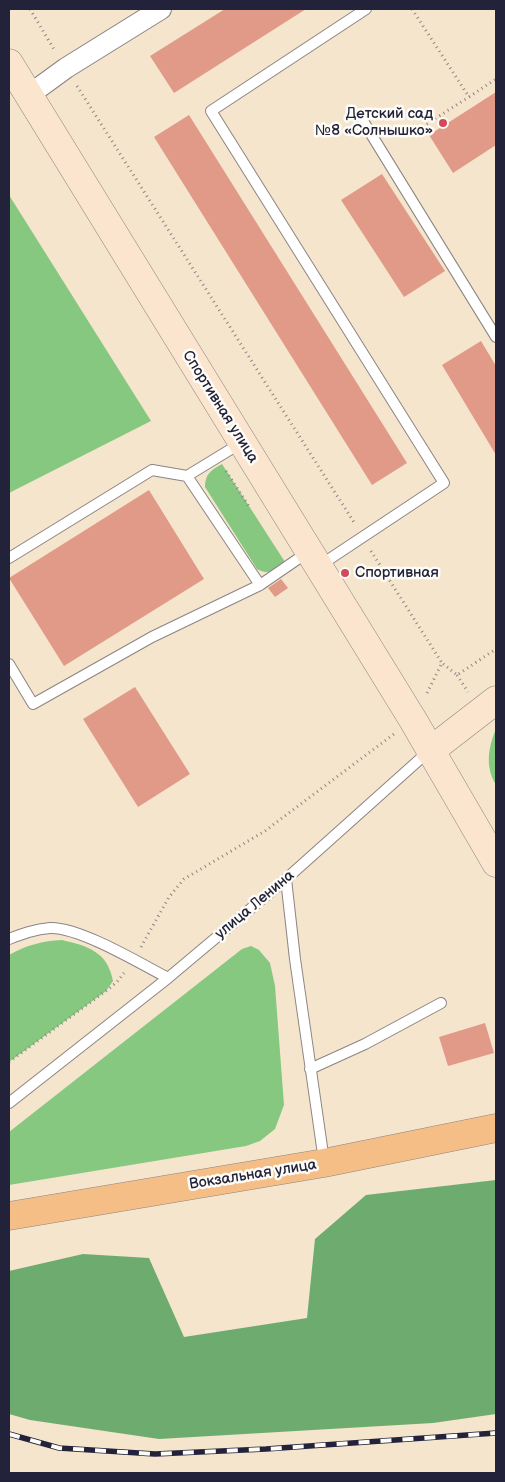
<!DOCTYPE html>
<meta charset="utf-8">
<style>
body{margin:0}
#map{position:relative;width:505px;height:1482px;overflow:hidden;background:#f5e5cd;font-family:"Balsamiq Sans",sans-serif}
canvas{display:block}
.frame{position:absolute;inset:0;border:10px solid #22223b;pointer-events:none}
</style>
<div id="map">
<canvas width="505" height="1482"></canvas>
<div class="frame"></div>
</div>
<script>
const ctx = document.querySelector('canvas').getContext('2d');
ctx.lineJoin = 'round';
function fillPath(path, color) {
  ctx.fillStyle = color;
  ctx.fill(path, 'evenodd');
}
function strokePath(path, color, width, dash) {
  ctx.strokeStyle = color;
  ctx.lineWidth = width;
  ctx.lineCap = dash ? 'butt' : 'round';
  ctx.setLineDash(dash || []);
  ctx.stroke(path);
}
function write(font, color, halo, rows, align = 'center') {
  ctx.font = font + ' "Balsamiq Sans",sans-serif';
  ctx.lineWidth = 5;
  ctx.setLineDash([]);
  ctx.textBaseline = 'middle';
  ctx.strokeStyle = halo;
  ctx.fillStyle = color;
  for (const [text, x, y, turn = 0] of rows) {
    ctx.save();
    ctx.translate(x, y);
    ctx.rotate((+turn || 0) * Math.PI / 180);
    ctx.textAlign = isNaN(turn) ? turn : align;
    if (halo) ctx.strokeText(text, 0, 0);
    ctx.fillText(text, 0, 0);
    ctx.restore();
  }
}
fillPath(new Path2D(`
 M 9,195 L 151,421 L 9,493 Z
 M 222,464 L 285,562 C 275,569 269,576 257,569 L 205,487 C 205,474 211,470 222,464 Z
 M 496,729 L 496,785 C 485,767 488,748 496,729 Z
 M 62,940 C 88,946 108,952 113,981 L 106,991 L 9,1062 L 9,955 C 27,945 42,941 62,940 Z
 M 251,946 L 259,950 L 270,963 L 275,986 L 284,1105 L 275,1129 L 260,1141 L 246,1146 L 9,1185 L 9,1132 L 242,949 Z`), '#87c880');
fillPath(new Path2D(`
 M 496,1180 L 496,1414 L 433,1423 L 159,1439 L 30,1420 L 9,1414 L 9,1271 L 83,1254 L 149,1258 L 184,1337 L 307,1318 L 315,1239 L 366,1195 Z`), '#6dac6e');
fillPath(new Path2D(`
 M 225,9 L 306,9 L 174,93 L 150,56 Z
 M 496,92 L 496,145 L 453,173 L 429,135 Z
 M 189,115 L 407,463 L 372,485 L 154,137 Z
 M 382,174 L 445,271 L 404,297 L 341,200 Z
 M 481,341 L 496,366 L 496,455 L 442,365 Z
 M 149,490 L 204,579 L 64,666 L 9,578 Z
 M 281,579 L 288,588 L 275,597 L 268,588 Z
 M 135,687 L 190,774 L 138,807 L 83,719 Z
 M 485,1023 L 494,1053 L 448,1066 L 439,1037 Z`), '#e19a87');
const lane = new Path2D(`
 M 363,121 L 496,337
 M 241,443 L 187,476 L 260,585
 M 9,558 L 152,470 L 187,476
 M 319,566 L 444,483 L 211,111 L 366,9
 M 9,664 L 33,704 L 152,637 L 260,585 L 308,552
 M 286,879 L 295,959 L 324,1161
 M 9,939 C 22,934 35,929 50,928 C 80,927 141,964 168,978
 M 310,1069 L 365,1044 L 441,1003
 M 9,1103 L 168,978 L 286,879 L 429,751`);
const street = new Path2D(`
 M 29,95 L 66,68 L 161,9`);
const secondary = new Path2D(`
 M 9,63 L 413,720 L 496,863
 M 430,751 L 496,700`);
const highway = new Path2D(`
 M 9,1216 L 324,1163 L 496,1128`);
strokePath(lane, '#8c8484', 12);
strokePath(street, '#8c8484', 22);
strokePath(secondary, '#8c8484', 29);
strokePath(highway, '#8c8484', 29);
strokePath(new Path2D(`
 M 30,9 L 55,51
 M 412,9 L 469,97 L 496,79
 M 77,86 L 355,524
 M 414,132 L 469,97
 M 226,471 L 250,508
 M 371,551 L 442,663
 M 457,675 L 468,692
 M 427,693 L 442,663 L 457,675 L 496,649
 M 141,947 L 169,897 L 184,879 L 265,831 L 394,734
 M 9,1062 L 106,991 L 117,982 L 124,973`), '#8c8484', 3, [1, 4]);
strokePath(lane, '#fff', 10);
strokePath(street, '#fff', 20);
strokePath(secondary, '#fbe5cf', 28);
strokePath(highway, '#f6be87', 28);
const rail = new Path2D(`
 M 9,1434 L 59,1448 L 155,1454 L 266,1449 L 496,1433`);
strokePath(rail, '#22223b', 5.5);
strokePath(rail, '#fdfcf7', 4, [11]);
for (const [x, y, r, color] of [
 [443,123,5,"#d1495b"],
 [345,573,5,"#d1495b"]
]) {
  const dot = new Path2D();
  dot.arc(x, y, r, 0, 2 * Math.PI);
  ctx.fillStyle = color;
  ctx.fill(dot);
  strokePath(dot, '#fdfcf7', 2);
}
write('15px', '#22223b', '#fdfcf7', [
 ["Детский сад",433,114],
 ["№8 «Солнышко»",433,131],
 ["Спортивная",355,573,"left"]
], 'right');
write('15px', '#22223b', '#fdfcf7', [
 ["Спортивная улица",220,407,58],
 ["улица Ленина",255,905,-40],
 ["Вокзальная улица",253,1175,-9]
]);
</script>
